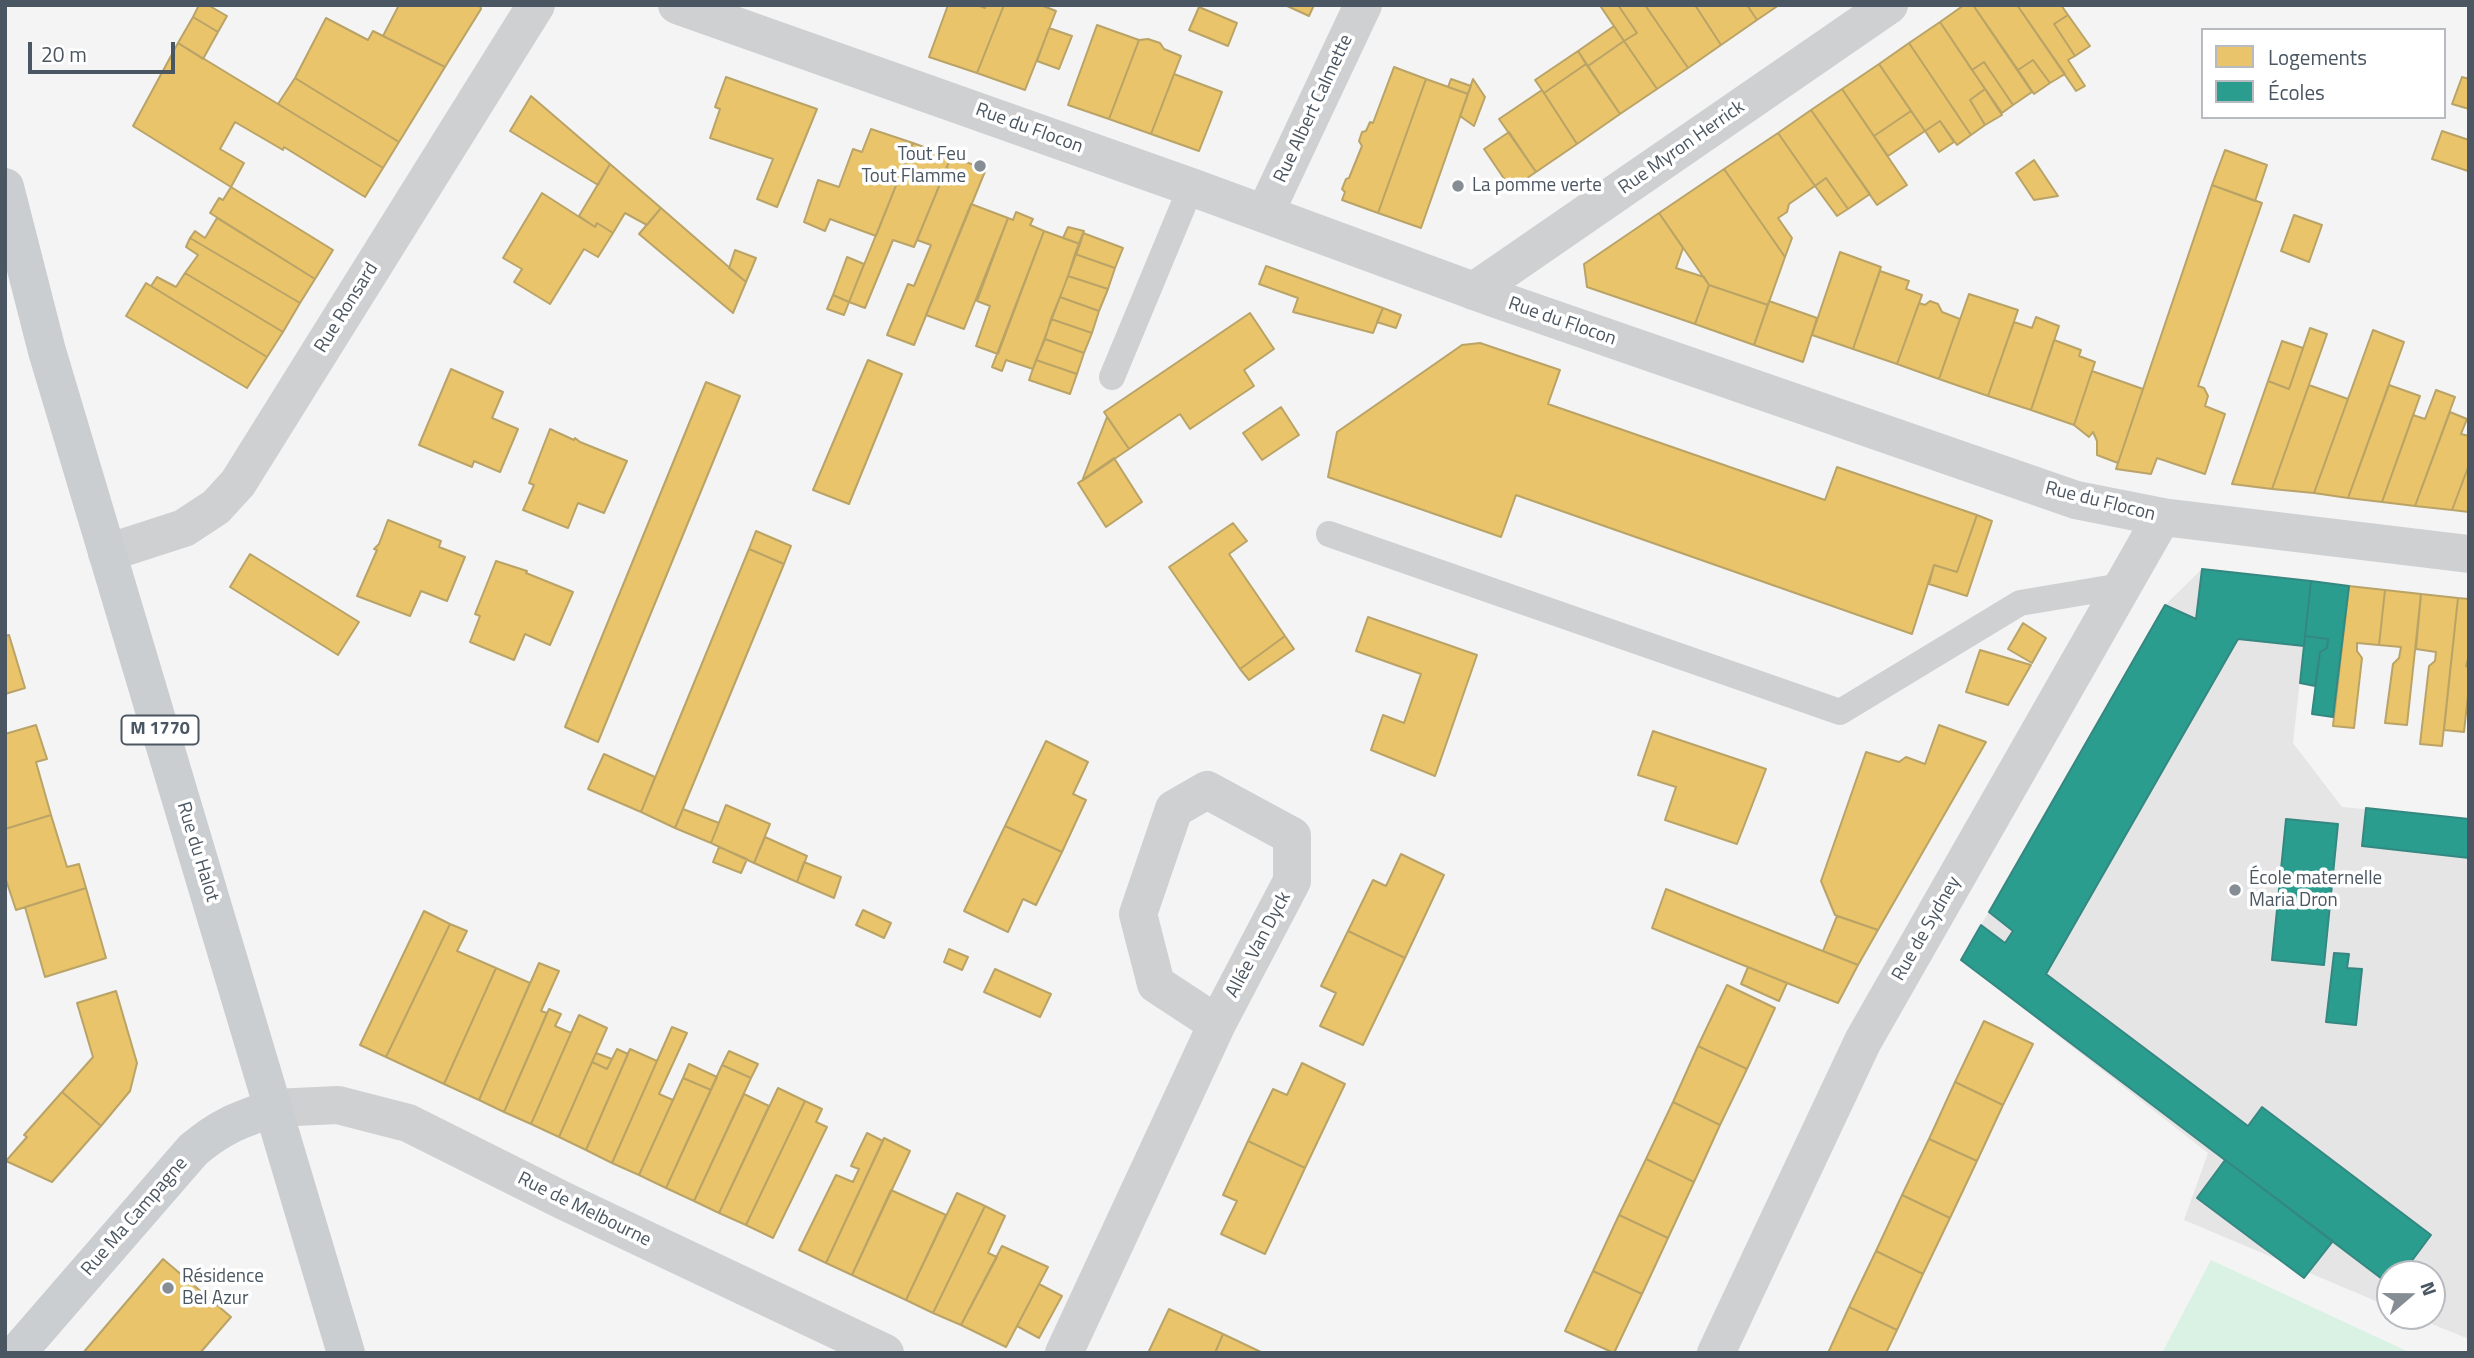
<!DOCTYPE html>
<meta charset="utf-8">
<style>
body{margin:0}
#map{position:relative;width:2474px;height:1358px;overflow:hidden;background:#f4f4f4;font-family:"Titillium Web",sans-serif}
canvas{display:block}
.frame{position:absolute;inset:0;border:7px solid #4a5661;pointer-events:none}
.legend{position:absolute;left:2201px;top:28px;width:245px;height:91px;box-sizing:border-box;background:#fff;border:2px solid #b7bbc0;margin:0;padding:9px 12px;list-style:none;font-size:21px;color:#4a5661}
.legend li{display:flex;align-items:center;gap:14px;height:35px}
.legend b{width:35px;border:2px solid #b7bbc0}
.north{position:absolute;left:2376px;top:1260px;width:70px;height:70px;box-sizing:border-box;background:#fff;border:2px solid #b7bbc0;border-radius:50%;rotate:70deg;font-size:19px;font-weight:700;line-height:28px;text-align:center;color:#4a5661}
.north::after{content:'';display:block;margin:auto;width:24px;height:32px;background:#868d94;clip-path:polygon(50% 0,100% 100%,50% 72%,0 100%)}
.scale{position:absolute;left:28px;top:42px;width:147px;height:32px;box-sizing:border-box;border:4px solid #4a5661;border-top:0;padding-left:9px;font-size:21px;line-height:24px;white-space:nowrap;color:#4a5661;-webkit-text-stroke:5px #fff;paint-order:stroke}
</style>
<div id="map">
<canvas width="2474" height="1358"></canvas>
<div class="frame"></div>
<ul class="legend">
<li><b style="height:19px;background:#e9c46a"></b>Logements</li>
<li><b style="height:19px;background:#2a9d8f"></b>Écoles</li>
</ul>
<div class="north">N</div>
<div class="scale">20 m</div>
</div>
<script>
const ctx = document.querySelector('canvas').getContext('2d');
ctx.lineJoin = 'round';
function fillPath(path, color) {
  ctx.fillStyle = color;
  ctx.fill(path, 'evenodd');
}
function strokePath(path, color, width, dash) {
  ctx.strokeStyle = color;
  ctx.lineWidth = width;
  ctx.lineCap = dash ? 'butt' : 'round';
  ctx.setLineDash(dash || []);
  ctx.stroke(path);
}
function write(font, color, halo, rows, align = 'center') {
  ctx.font = font + ' "Titillium Web",sans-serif';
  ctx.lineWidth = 7;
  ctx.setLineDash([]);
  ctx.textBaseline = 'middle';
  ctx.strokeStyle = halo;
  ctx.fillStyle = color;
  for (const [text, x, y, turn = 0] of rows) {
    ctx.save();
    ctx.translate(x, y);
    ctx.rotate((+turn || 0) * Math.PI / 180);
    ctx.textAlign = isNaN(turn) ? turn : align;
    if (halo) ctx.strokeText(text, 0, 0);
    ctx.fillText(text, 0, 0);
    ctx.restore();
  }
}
fillPath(new Path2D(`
 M 2202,569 L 2311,581 L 2293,743 L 2342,807 L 2469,819 L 2469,1339 L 2412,1316 L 2432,1316 L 2432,1274 L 2390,1274 L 2390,1307 L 2184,1220 L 2208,1153 L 1961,960 L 2165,605 Z`), '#e6e5e6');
fillPath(new Path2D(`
 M 2211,1260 L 2411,1353 L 2162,1353 Z`), '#d9f2e3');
const homes = new Path2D(`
 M 199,5 L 208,5 L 227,16 L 218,32 L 193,17 Z
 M 399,5 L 480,5 L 481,9 L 445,67 L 383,36 Z
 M 948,5 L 977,5 L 985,8 L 986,5 L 1004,5 L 977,73 L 929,57 Z
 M 1004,5 L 1041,5 L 1056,11 L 1025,90 L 977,73 Z
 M 1285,5 L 1314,5 L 1309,16 Z
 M 1603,5 L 1618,5 L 1637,33 L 1624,41 L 1601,7 Z
 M 1618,5 L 1645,5 L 1688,68 L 1657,89 L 1624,41 L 1637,33 Z
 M 1645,5 L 1695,5 L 1721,45 L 1688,68 Z
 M 1695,5 L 1747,5 L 1757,20 L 1721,45 Z
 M 1747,5 L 1779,5 L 1757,20 Z
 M 1964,5 L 1973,5 L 2032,92 L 2013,105 L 1984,62 L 1972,70 L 1940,22 Z
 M 1973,5 L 2017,5 L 2065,74 L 2050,83 L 2033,60 L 2018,70 Z
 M 2017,5 L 2061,5 L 2068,15 L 2054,24 L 2075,56 L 2068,60 L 2085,86 L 2076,91 Z
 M 1199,7 L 1237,23 L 1228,46 L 1189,30 Z
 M 2068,15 L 2090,46 L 2075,56 L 2054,24 Z
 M 193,17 L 218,32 L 203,59 L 178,43 Z
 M 326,18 L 368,40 L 373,31 L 445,67 L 399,142 L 295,78 Z
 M 1940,22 L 1985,89 L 1970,100 L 1985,125 L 1971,135 L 1909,43 Z
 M 1097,25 L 1139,40 L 1109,119 L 1068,105 Z
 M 1614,26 L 1624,41 L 1588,66 L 1578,51 Z
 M 1049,28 L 1072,36 L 1059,69 L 1037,61 Z
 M 1148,39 L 1160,43 L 1164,49 L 1181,56 L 1151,134 L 1109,119 L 1139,40 Z
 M 1624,41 L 1657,89 L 1620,114 L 1588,66 Z
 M 178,43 L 383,168 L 365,197 L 284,147 L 283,150 L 235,122 L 220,149 L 244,163 L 231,187 L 133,126 Z
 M 1909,43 L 1971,135 L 1957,145 L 1940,121 L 1925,131 L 1879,64 Z
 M 1578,51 L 1586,64 L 1544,93 L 1535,80 Z
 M 2033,60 L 2050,83 L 2034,94 L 2018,70 Z
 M 1984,62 L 2013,105 L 2002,113 L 1972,70 Z
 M 1586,64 L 1620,114 L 1577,144 L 1544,93 Z
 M 1879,64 L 1911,111 L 1874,136 L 1842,89 Z
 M 1394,67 L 1426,79 L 1378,213 L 1342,200 L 1345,192 L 1342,189 L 1346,179 L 1349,178 L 1362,146 L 1359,141 L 1362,132 L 1366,131 L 1370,122 L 1373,123 Z
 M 1174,74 L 1222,92 L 1199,151 L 1151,134 Z
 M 726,77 L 817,109 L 777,207 L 757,199 L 773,159 L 710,138 L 720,109 L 715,107 Z
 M 2462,77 L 2469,79 L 2469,109 L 2452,104 Z
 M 295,78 L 399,142 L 383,168 L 278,104 Z
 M 1426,79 L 1468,94 L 1421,228 L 1378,213 Z
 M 1451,79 L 1471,86 L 1468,94 L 1448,87 Z
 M 1473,79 L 1485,97 L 1474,126 L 1460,116 Z
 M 1842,89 L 1907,185 L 1877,205 L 1811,110 Z
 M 1985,89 L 2002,115 L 1985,125 L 1970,100 Z
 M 1542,90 L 1577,144 L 1536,172 L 1499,119 Z
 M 531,96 L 610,164 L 598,185 L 510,131 Z
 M 1811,110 L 1870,194 L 1848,209 L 1826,178 L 1815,186 L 1778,133 Z
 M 1911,111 L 1925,131 L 1888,156 L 1874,136 Z
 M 1940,121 L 1954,142 L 1939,152 L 1925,131 Z
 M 871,129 L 913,143 L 876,236 L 830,219 L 825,231 L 804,222 L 818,180 L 839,187 L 853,149 L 862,152 Z
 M 2442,131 L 2469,140 L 2468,171 L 2432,159 Z
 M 1509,132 L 1536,172 L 1511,189 L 1484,149 Z
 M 1778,133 L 1815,186 L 1789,204 L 1787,212 L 1778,218 L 1792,238 L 1785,257 L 1724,169 Z
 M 913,143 L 951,157 L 914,247 L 893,240 L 865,308 L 849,302 Z
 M 2225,150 L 2267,165 L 2255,201 L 2212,185 Z
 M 951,157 L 986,169 L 914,345 L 887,335 L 908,284 L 914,286 L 931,245 L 917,240 Z
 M 2034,160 L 2058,196 L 2034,200 L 2016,173 Z
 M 610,164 L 661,208 L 647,225 L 625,213 L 613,233 L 597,223 L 595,227 L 579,216 Z
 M 1724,169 L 1785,257 L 1768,305 L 1709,285 L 1659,213 Z
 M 1826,178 L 1848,209 L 1837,216 L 1815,186 Z
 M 2212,185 L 2262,203 L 2198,386 L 2204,388 L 2208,396 L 2205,406 L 2225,414 L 2205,474 L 2157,458 L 2151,474 L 2116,469 Z
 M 231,187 L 333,250 L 315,279 L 210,213 L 219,198 L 223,200 Z
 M 542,193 L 595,227 L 597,223 L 613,233 L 598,257 L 584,249 L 550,304 L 514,282 L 522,269 L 503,258 Z
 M 971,204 L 1008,218 L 964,329 L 926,315 Z
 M 661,208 L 746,282 L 733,313 L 639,234 Z
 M 1016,212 L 1033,219 L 1030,225 L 1044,231 L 998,354 L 976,346 L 990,306 L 977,301 L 1008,218 L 1013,220 Z
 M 1659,213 L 1683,248 L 1676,268 L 1704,277 L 1709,285 L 1695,324 L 1587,287 L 1584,264 Z
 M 2294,215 L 2322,225 L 2309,262 L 2281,251 Z
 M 217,218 L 315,279 L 300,303 L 190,238 L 195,231 L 205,238 Z
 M 1068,227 L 1084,231 L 1080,244 L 1063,238 Z
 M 1044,231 L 1080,244 L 1033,369 L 1006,360 L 1002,371 L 992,367 Z
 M 1083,233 L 1123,248 L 1115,268 L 1075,254 Z
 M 190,238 L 300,303 L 283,332 L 185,273 L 198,255 L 186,247 Z
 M 735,250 L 756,258 L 746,282 L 729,268 Z
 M 1840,252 L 1881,267 L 1853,349 L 1812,335 Z
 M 1075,254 L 1115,268 L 1108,289 L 1068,276 Z
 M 847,257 L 864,264 L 849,302 L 833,295 Z
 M 1266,266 L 1383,308 L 1373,333 L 1293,312 L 1298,298 L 1259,284 Z
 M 1880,271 L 1909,281 L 1906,289 L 1922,295 L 1897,364 L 1853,349 Z
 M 185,273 L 283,332 L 267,357 L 151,286 L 157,277 L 176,287 Z
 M 1068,276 L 1108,289 L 1099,311 L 1060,297 Z
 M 146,283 L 267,357 L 247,388 L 126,316 Z
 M 1709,285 L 1768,305 L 1754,345 L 1695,324 Z
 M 1969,294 L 2018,310 L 1988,396 L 1939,379 Z
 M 833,295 L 849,302 L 844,315 L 827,309 Z
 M 1060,297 L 1099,311 L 1092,333 L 1051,319 Z
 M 1769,301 L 1817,318 L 1803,362 L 1754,345 Z
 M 1930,301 L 1938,304 L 1942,312 L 1960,319 L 1939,379 L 1897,364 L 1919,303 L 1925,305 Z
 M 1383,308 L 1401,315 L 1396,328 L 1377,322 Z
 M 1250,313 L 1274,349 L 1244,370 L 1254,386 L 1190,429 L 1180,414 L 1129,449 L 1104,412 Z
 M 2036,317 L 2059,326 L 2031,410 L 1988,396 L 2014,322 L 2032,328 Z
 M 1051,319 L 1092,333 L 1084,353 L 1045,339 Z
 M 2310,328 L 2327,334 L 2272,489 L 2232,484 L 2268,381 L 2289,389 Z
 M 2373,330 L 2404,342 L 2348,498 L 2314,493 Z
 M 1045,339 L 1084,353 L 1077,374 L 1036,360 Z
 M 2054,340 L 2081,350 L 2079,356 L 2095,362 L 2074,425 L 2031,410 Z
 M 2282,341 L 2303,348 L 2289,389 L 2268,381 Z
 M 1480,343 L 1560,370 L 1548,404 L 1825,500 L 1837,467 L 1977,515 L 1957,572 L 1934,565 L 1912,634 L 1516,495 L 1501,537 L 1328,477 L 1337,432 L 1462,345 Z
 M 868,360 L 902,374 L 849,504 L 813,490 Z
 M 1036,360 L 1077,374 L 1070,394 L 1029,380 Z
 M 451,369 L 503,392 L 492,418 L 518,429 L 500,472 L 474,461 L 472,467 L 419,445 Z
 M 2092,371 L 2143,389 L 2118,463 L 2097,455 L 2097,441 L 2093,432 L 2089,437 L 2074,425 Z
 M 706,382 L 740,396 L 598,742 L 565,727 Z
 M 2309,385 L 2348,399 L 2314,493 L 2272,489 Z
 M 2389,385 L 2420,396 L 2382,502 L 2348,498 Z
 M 2436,390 L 2455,397 L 2415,506 L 2382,502 L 2413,415 L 2425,419 Z
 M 1281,407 L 1299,435 L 1262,460 L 1243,433 Z
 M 2450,412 L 2467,419 L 2461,434 L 2469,436 L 2469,465 L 2452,510 L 2415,506 Z
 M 1107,417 L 1129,449 L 1082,481 Z
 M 550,429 L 574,440 L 575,438 L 580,442 L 627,461 L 604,513 L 578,503 L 568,528 L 523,510 L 534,485 L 529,483 Z
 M 1114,458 L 1142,502 L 1106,527 L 1078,483 Z
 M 2469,465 L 2469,512 L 2452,510 Z
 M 1977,515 L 1992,521 L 1967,596 L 1929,584 L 1934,565 L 1957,572 Z
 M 388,520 L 441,541 L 439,547 L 465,557 L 447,601 L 421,591 L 410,616 L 357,596 L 377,550 L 374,549 L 379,544 Z
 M 1233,523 L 1247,541 L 1229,554 L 1285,636 L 1240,669 L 1169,567 Z
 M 756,531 L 791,546 L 784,564 L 749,549 Z
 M 749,549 L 784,564 L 675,828 L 641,812 Z
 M 250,554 L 359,622 L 338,655 L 230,587 Z
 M 496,561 L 527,571 L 526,573 L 573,592 L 550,645 L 525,634 L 514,660 L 470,642 L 480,616 L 475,614 Z
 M 2349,586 L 2385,590 L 2379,645 L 2357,643 L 2357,651 L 2362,658 L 2354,728 L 2333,726 Z
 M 2385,590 L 2421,594 L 2407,725 L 2385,723 L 2393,664 L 2399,658 L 2401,647 L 2379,645 Z
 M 2421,594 L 2458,598 L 2442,746 L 2420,744 L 2429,666 L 2435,661 L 2436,652 L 2416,649 Z
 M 2458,598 L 2469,599 L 2469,655 L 2466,666 L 2469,668 L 2469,686 L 2464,732 L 2444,730 Z
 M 1368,617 L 1477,655 L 1435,776 L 1371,750 L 1383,715 L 1404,723 L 1421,674 L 1356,651 Z
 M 2023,623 L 2046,638 L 2032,663 L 2008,649 Z
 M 9,635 L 25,688 L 5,694 L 5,636 Z
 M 1285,636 L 1294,649 L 1249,680 L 1240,669 Z
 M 1980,650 L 2031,665 L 2008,705 L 1966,692 Z
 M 36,725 L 47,759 L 36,762 L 51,815 L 5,829 L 5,734 Z
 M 1939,725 L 1986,742 L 1878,930 L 1835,915 L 1821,881 L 1866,752 L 1899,762 L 1906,757 L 1925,764 Z
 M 1653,731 L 1766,769 L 1737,844 L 1665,820 L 1676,787 L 1638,775 Z
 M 1046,741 L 1088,762 L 1073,794 L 1086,800 L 1062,852 L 1005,826 Z
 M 604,754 L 655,777 L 641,812 L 588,789 Z
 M 726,805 L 770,824 L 754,863 L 711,843 Z
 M 683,809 L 719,823 L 711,843 L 675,828 Z
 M 51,815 L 67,867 L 79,864 L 86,888 L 16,910 L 5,877 L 5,829 Z
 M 1005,826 L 1062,852 L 1036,905 L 1023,899 L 1008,932 L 964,911 Z
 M 765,837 L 807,856 L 797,882 L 754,863 Z
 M 719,847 L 747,859 L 741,873 L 713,862 Z
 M 1401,854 L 1444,875 L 1405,958 L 1348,931 L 1373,880 L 1386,886 Z
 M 804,862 L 841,877 L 834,898 L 797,882 Z
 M 86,888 L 106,958 L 45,977 L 25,907 Z
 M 1666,889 L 1752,923 L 1858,965 L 1838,1003 L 1787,983 L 1652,928 Z
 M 863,910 L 891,923 L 884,938 L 856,925 Z
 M 424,911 L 450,924 L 386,1057 L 360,1045 Z
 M 1837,916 L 1878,930 L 1858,965 L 1823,951 Z
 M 450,924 L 467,931 L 457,951 L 496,968 L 444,1084 L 386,1057 Z
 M 1348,931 L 1405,958 L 1363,1045 L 1320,1026 L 1336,993 L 1321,986 Z
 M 949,949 L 968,957 L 962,970 L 944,962 Z
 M 539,963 L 559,971 L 541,1011 L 547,1013 L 504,1112 L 479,1100 Z
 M 1748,967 L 1787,983 L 1779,1001 L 1741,984 Z
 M 496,968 L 530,983 L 479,1100 L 444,1084 Z
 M 995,969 L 1051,994 L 1040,1017 L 984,992 Z
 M 1727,985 L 1775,1008 L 1747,1069 L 1698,1046 Z
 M 116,991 L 137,1063 L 130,1091 L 101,1126 L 62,1092 L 93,1057 L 77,1003 Z
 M 549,1009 L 561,1014 L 555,1026 L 571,1033 L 531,1124 L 504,1112 Z
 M 579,1015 L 607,1028 L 559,1137 L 531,1124 Z
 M 1984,1021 L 2033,1044 L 2003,1105 L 1955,1082 Z
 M 672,1027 L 687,1033 L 659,1094 L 673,1100 L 639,1175 L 612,1163 Z
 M 1698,1046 L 1747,1069 L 1720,1125 L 1673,1102 Z
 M 617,1049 L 628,1054 L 586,1150 L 559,1137 L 592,1062 L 607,1069 Z
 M 630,1049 L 657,1061 L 612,1163 L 586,1150 Z
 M 729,1051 L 758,1064 L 751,1078 L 722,1065 Z
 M 596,1053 L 612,1059 L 607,1069 L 592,1062 Z
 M 1302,1063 L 1345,1084 L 1305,1168 L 1248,1141 L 1273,1089 L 1287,1095 Z
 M 689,1064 L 717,1077 L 711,1090 L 683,1078 Z
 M 722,1065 L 751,1078 L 694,1201 L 666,1188 Z
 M 683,1078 L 711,1090 L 666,1188 L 639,1175 Z
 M 1955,1082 L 2003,1105 L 1977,1161 L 1929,1139 Z
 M 778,1088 L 805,1101 L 746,1225 L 719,1213 Z
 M 62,1092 L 101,1126 L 52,1182 L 6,1161 L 27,1137 L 24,1135 Z
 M 744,1094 L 769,1106 L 719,1213 L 694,1201 Z
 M 805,1101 L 822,1109 L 816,1122 L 827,1127 L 773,1238 L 746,1225 Z
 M 1673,1102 L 1720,1125 L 1694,1182 L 1646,1159 Z
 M 867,1133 L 883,1141 L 826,1263 L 799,1250 L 836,1175 L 853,1182 L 859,1169 L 851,1166 Z
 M 884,1138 L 910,1151 L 852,1275 L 826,1263 Z
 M 1929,1139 L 1977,1161 L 1950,1218 L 1902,1195 Z
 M 1248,1141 L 1305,1168 L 1265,1254 L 1221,1234 L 1237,1201 L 1223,1195 Z
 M 1646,1159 L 1694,1182 L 1668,1238 L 1619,1215 Z
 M 891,1190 L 946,1215 L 906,1300 L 852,1275 Z
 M 957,1193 L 985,1206 L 933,1313 L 906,1300 Z
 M 1902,1195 L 1950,1218 L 1923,1274 L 1876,1251 Z
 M 985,1206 L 1005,1216 L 988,1253 L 997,1257 L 961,1325 L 933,1313 Z
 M 1619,1215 L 1668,1238 L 1642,1294 L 1593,1271 Z
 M 1002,1246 L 1048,1267 L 1006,1347 L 961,1325 Z
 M 1876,1251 L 1923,1274 L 1897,1330 L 1849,1307 Z
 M 163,1259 L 231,1317 L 200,1353 L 83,1353 Z
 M 1593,1271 L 1642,1294 L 1614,1353 L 1565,1331 Z
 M 1039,1284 L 1062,1296 L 1039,1338 L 1017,1326 Z
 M 1849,1307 L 1897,1330 L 1886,1353 L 1828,1353 Z
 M 1169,1309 L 1223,1334 L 1215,1353 L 1148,1353 Z
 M 1223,1334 L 1263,1353 L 1215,1353 Z`);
fillPath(homes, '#e9c46a');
strokePath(homes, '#b9a367', 2);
const schools = new Path2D(`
 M 2202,569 L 2311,581 L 2304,646 L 2238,639 L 2046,974 L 2248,1126 L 2262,1107 L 2431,1235 L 2402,1274 L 2390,1274 L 2390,1285 L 1961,960 L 1981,925 L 2005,943 L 2013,931 L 1989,912 L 2165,605 L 2196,619 Z
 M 2311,581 L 2349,586 L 2333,717 L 2312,714 L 2320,652 L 2327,648 L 2328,639 L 2305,636 Z
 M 2305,636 L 2328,639 L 2327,648 L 2320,652 L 2315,686 L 2300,683 Z
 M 2366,808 L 2469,819 L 2469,858 L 2362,846 Z
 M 2286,819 L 2338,824 L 2324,965 L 2272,960 Z
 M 2334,953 L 2349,954 L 2347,968 L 2362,969 L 2356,1025 L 2326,1022 Z
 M 2225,1160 L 2333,1241 L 2304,1278 L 2197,1198 Z`);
fillPath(schools, '#2a9d8f');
strokePath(schools, '#348881', 2);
strokePath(new Path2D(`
 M 1112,377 L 1191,187
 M 1329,534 L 1840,712 L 2020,603 L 2121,586`), '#ced0d2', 26);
strokePath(new Path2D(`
 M 1265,213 L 1363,5
 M 1474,291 L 1889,5
 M 107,553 L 184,528 L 216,507 L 238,483 L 536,5
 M 273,1108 L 338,1105 L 408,1123 L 564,1201 L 885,1353
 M 1064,1353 L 1217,1024 L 1292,881 L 1292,836 L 1207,790 L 1174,809 L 1138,914 L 1156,984 L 1217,1024
 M 1716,1353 L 1863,1041 L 2162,517`), '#ced0d2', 38);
strokePath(new Path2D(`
 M 677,5 L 1191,187 L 1496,299 L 2076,500 L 2162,517 L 2469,554`), '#ced0d2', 38);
strokePath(new Path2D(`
 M 5,187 L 47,351 L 346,1353
 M 17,1353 L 193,1150 C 221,1126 239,1120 273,1108`), '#caced1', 38);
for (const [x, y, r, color] of [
 [980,166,7,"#868d94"],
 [1458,186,7,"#868d94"],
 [2235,890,7,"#868d94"],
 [168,1288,7,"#868d94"]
]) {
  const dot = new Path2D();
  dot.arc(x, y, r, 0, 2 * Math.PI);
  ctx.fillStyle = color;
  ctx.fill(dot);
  strokePath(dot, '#fff', 2.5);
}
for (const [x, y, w] of [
 [160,730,77]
]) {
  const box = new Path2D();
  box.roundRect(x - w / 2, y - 14.5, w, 29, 5);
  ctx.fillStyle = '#fff';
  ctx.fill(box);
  strokePath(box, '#4a5661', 2);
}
write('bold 18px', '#4a5661', null, [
 ["M 1770",160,730]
]);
write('19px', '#4a5661', '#fff', [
 ["Rue Albert Calmette",1314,109,-65],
 ["Rue du Flocon",1029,129,20],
 ["Rue Myron Herrick",1682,148,-35],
 ["Rue Ronsard",347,308,-58],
 ["Rue du Flocon",1562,322,19],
 ["Rue du Flocon",2100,502,14],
 ["Rue du Halot",197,852,73],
 ["Rue de Sydney",1927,929,-60],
 ["Allée Van Dyck",1259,945,-62],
 ["Rue de Melbourne",584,1210,26],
 ["Rue Ma Campagne",135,1217,-49]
]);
write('19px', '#4a5661', '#fff', [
 ["Tout Feu",966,155,"right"],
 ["Tout Flamme",966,177,"right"],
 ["La pomme verte",1472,186],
 ["École maternelle",2249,879],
 ["Maria Dron",2249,901],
 ["Résidence",182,1277],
 ["Bel Azur",182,1299]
], 'left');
</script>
